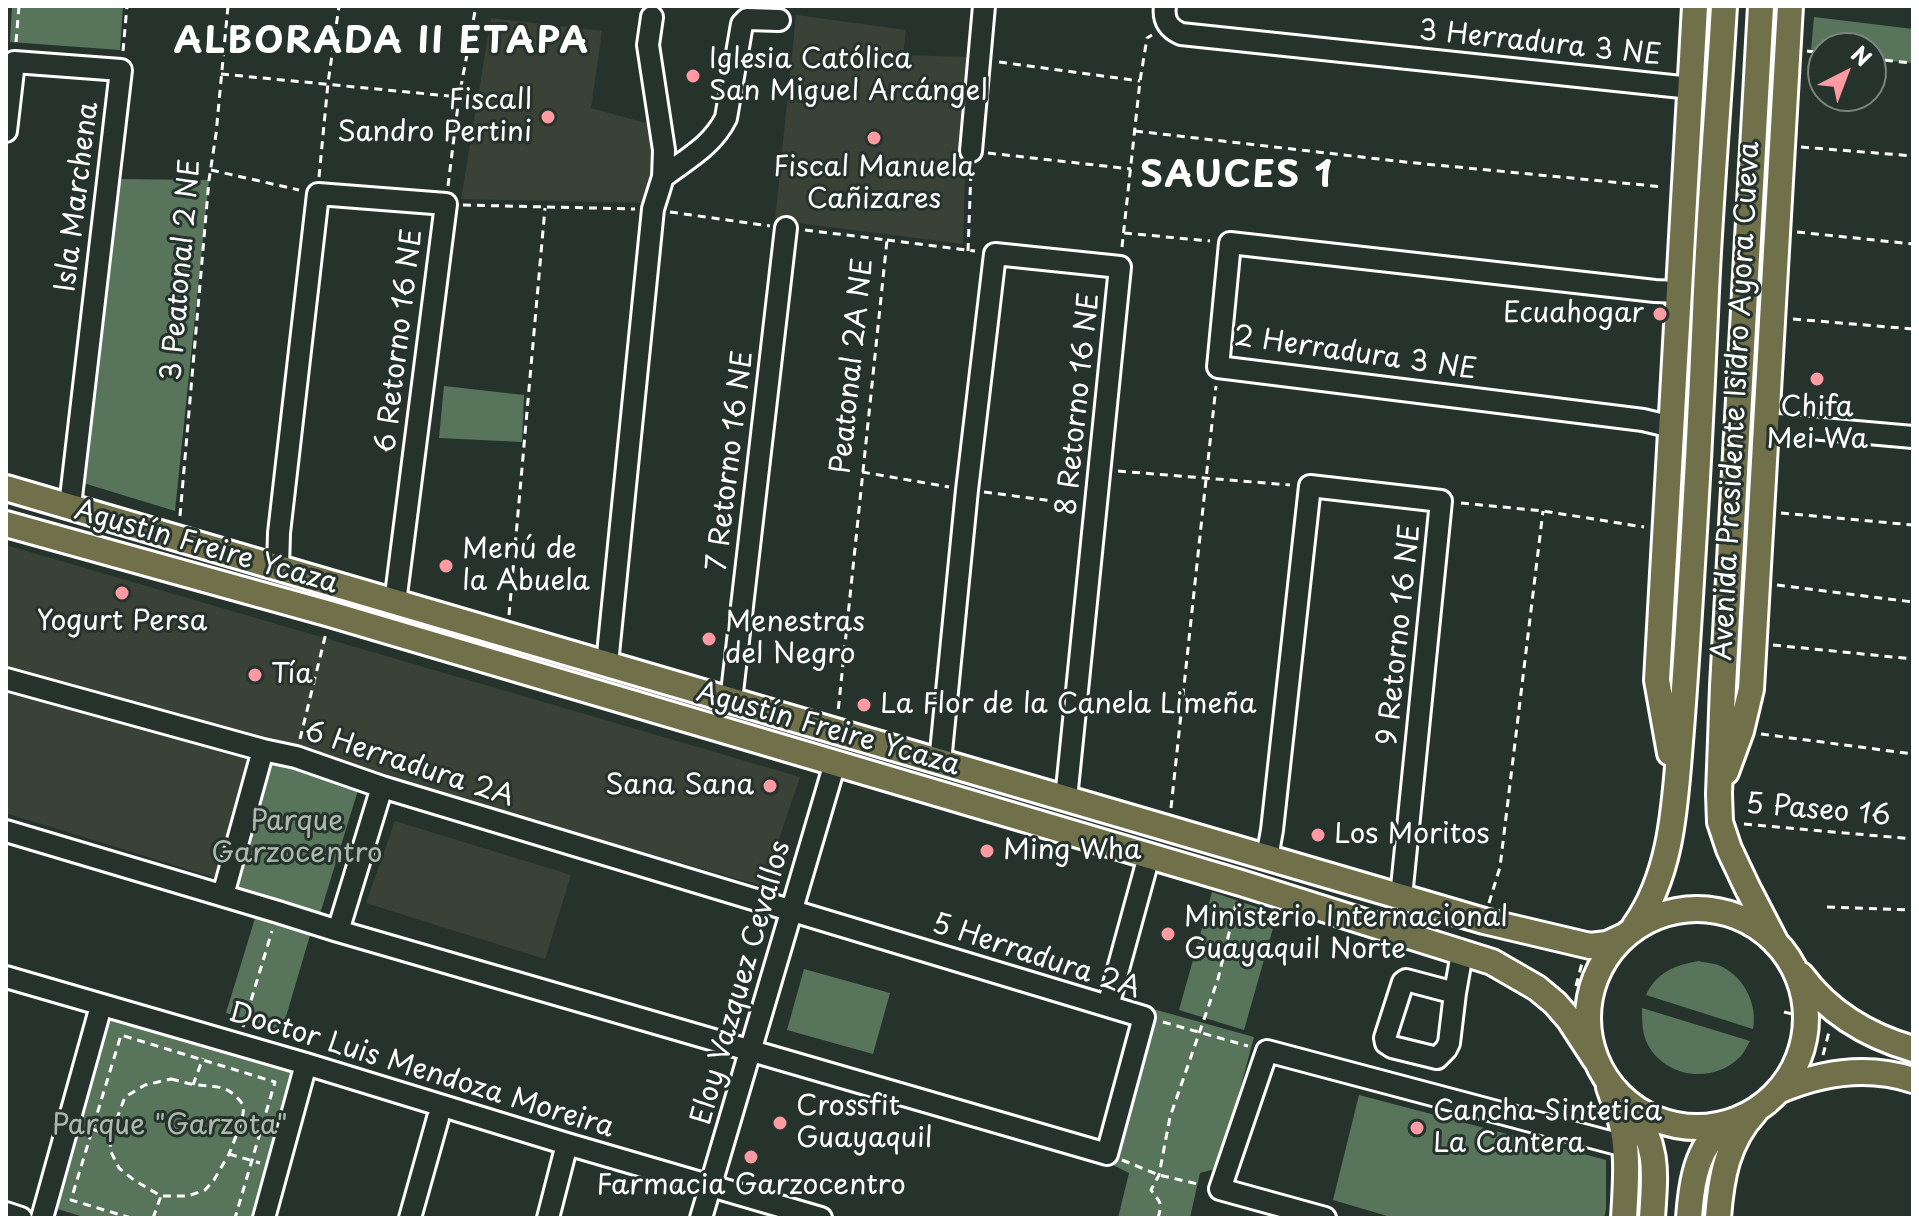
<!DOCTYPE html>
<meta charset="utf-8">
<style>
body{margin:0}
#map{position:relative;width:1919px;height:1224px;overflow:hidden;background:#26332d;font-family:"Playpen Sans",sans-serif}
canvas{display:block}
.frame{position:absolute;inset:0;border:8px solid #fff;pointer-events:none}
.north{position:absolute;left:1807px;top:32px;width:80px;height:80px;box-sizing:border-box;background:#26332d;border:2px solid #7d8581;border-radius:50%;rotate:42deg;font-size:22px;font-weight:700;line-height:32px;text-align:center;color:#fff}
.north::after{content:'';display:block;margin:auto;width:28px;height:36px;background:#ff9aa2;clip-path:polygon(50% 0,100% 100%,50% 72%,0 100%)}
</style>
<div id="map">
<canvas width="1919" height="1224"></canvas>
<div class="frame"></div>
<div class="north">N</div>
</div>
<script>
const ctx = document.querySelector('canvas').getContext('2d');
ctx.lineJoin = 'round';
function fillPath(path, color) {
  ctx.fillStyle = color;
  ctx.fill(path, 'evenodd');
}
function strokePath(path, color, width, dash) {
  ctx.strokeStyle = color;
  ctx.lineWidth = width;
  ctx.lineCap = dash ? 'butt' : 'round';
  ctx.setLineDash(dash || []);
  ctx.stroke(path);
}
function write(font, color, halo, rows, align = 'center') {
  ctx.font = font + ' "Playpen Sans",sans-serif';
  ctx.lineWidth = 6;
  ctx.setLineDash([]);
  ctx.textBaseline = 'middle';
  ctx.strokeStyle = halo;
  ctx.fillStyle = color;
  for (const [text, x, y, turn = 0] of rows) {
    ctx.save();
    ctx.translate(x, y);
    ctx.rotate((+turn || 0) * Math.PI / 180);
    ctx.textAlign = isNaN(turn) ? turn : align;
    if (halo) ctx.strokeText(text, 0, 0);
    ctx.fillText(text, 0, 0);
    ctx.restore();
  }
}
fillPath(new Path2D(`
 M 796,15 L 906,30 L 903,55 L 968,57 L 963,244 L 775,220 Z
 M 491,18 L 602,31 L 591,108 L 653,125 L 648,203 L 461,199 Z
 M 6,545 L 800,777 L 763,886 L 261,744 L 219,879 L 6,813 Z
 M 395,821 L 571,875 L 545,959 L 366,903 Z`), '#3a4238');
fillPath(new Path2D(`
 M 12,6 L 123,6 L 120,50 L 10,42 Z
 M 1814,17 L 1913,29 L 1913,63 L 1871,59 L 1871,48 L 1823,48 L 1823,53 L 1811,51 Z
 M 114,179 L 209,180 L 175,511 L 80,482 Z
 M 444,386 L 524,395 L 522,442 L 439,438 Z
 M 272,763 L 359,787 L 319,917 L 235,889 Z
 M 1212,892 L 1277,914 L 1244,1030 L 1179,1010 Z
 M 256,915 L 311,932 L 282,1030 L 226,1013 Z
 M 1699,961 C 1705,963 1713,963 1718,965 C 1743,975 1758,1003 1753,1029 L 1646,995 C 1657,972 1675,965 1699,961 Z
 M 804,969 L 890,993 L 873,1054 L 787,1030 Z
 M 1642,1008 L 1750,1041 C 1747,1046 1744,1053 1740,1057 C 1713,1084 1666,1078 1648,1045 C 1642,1034 1642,1021 1642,1008 Z
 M 1153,1009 L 1254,1037 L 1219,1168 L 1200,1173 L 1190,1218 L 1118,1218 L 1129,1173 L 1109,1163 Z
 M 109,1010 L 298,1067 L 254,1218 L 87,1218 L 51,1207 Z
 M 1359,1095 L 1606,1160 L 1606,1209 L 1604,1218 L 1394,1218 L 1333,1200 Z`), '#58755c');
const minor = new Path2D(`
 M 1165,6 C 1163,20 1168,28 1181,34 L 1691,88
 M 6,131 L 14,62 L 121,70 L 70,506
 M 971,151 L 984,6
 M 663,177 C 688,158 712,146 726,118 L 742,24 L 747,19 L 779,20
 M 1766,424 L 1913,437
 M 1672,427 L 1643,420 L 1218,367 L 1230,243 L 1655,291 L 1679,292
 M 278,568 L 279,533 L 318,194 L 446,204 L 395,603
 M 607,664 L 653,209 L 663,177 L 664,150 L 648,45 L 652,17
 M 6,679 L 263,750 L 296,757 L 382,787 L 1144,1017 L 1107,1154 L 338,931 L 278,912 L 6,831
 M 731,701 L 786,228
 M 940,762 L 967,490 L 995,254 L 1120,267 L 1066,799
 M 1267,858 L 1272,830 L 1310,486 L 1441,501 L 1401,897
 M 223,895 L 263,750
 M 338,931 L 382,787
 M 6,977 L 306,1064 L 567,1144 L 821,1218
 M 1455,993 L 1406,980 L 1403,982 L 1385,1038 L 1386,1043 L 1392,1047 L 1437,1058 L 1446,1049 L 1449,1043 L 1455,993 L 1462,953
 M 1108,1006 L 1149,856
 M 6,1213 L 21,1218
 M 42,1218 L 101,1006
 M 264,1218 L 306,1064
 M 410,1218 L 438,1118
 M 548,1218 L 567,1144
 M 701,1218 L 835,763
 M 1325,1218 L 1220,1189 L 1267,1051 L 1625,1146`);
const major = new Path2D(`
 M 1761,6 L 1723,686 L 1719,794 L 1720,822 L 1729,849 L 1747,887 L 1776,943
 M 6,488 L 1484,921 L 1590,946 L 1607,944 L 1622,937
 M 6,524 L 330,614 L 1241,883 L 1492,962 L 1537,988 L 1555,1003 L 1569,1019 L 1595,1059
 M 1670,753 L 1657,680 L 1695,6
 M 1726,772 L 1741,731 L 1751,689 L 1790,6
 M1588 1018a109 109 0 1 1 218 0a109 109 0 1 1-218 0Z
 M 1634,927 C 1672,875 1675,804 1680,742 C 1684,694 1687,646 1690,597 C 1696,503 1701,408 1705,314 C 1709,211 1718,109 1724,6
 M 1801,975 C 1829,1013 1868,1036 1913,1049
 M 1609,1087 C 1612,1097 1617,1107 1620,1117 C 1629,1149 1626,1185 1624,1218
 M 1778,1091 C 1822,1072 1867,1065 1913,1080
 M 1631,1107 C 1659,1147 1655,1172 1652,1218
 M 1689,1218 C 1691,1190 1695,1154 1716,1134 C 1721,1130 1727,1126 1732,1122
 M 1718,1218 C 1721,1178 1727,1142 1755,1112`);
strokePath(minor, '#fff', 26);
strokePath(major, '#fff', 30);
strokePath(new Path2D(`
 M 16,42 L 19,6
 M 123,51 L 127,6
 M 1807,51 L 1823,53
 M 1871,59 L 1913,63
 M 999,62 L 1140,81
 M 221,74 L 459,97
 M 1135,131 L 1405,162 L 1664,187
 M 1801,147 L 1913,156
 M 988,153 L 1131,169
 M 211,170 L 299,190
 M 319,177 L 328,83 L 339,6
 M 448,186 L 459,97 L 476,6
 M 463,205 L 635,209
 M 670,212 L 770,226
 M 805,230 L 887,240 L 838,712
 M 1797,232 L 1913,244
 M 1124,233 L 1210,241
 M 887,240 L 975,251
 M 1122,247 L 1140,81 L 1147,38 L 1152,35
 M 968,251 L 971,170
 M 1793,319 L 1913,329
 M 1118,471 L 1290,485
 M 862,472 L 949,487
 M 984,492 L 1076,504
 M 1461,503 L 1543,511 L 1644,527
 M 1781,513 L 1913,525
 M 180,516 L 209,180 L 216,134 L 228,6
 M 1777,585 L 1913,602
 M 509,615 L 545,208
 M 1773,645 L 1913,659
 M 1761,734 L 1913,754
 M 300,739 L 326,633
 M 1171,808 L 1216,386
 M 1744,824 L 1913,839
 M 1489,903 L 1500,867 L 1543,511
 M 1827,907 L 1913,910
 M 1576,986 L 1582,963
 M 1784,1012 L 1813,1019
 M 1163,1022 L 1248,1046
 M 243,1027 L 272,931
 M 1823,1055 L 1829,1032
 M 171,1079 C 180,1081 188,1084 198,1085 C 220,1087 230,1086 244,1106 L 242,1121 L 229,1154 L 214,1180 L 205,1190 L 188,1196 L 161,1196 L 134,1180 L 119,1168 L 110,1150 L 111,1134 L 125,1097 L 145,1085 Z
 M 193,1085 L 203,1058
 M 91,1129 L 111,1134
 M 229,1154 L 260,1163
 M 1122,1160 L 1159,1175 L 1202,1185
 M 131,1218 L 71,1200 L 121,1035 L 275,1082 L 235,1218
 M 153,1218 L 161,1196
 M 1158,1218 C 1163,1201 1160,1203 1151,1190 L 1159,1175 L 1170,1117 L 1218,979 L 1236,904`), '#fff', 3, [8, 6]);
strokePath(minor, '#26332d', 20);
strokePath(major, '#70704a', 24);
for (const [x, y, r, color] of [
 [693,76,8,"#ff9aa2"],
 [548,117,8,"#ff9aa2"],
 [874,138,8,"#ff9aa2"],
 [1660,314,8,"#ff9aa2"],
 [1817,379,8,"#ff9aa2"],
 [446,566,8,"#ff9aa2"],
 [122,593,8,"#ff9aa2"],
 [709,639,8,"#ff9aa2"],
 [255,675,8,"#ff9aa2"],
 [864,705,8,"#ff9aa2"],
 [770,786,8,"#ff9aa2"],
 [1318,835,8,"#ff9aa2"],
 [987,851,8,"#ff9aa2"],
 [1168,934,8,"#ff9aa2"],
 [780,1123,8,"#ff9aa2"],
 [1417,1128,8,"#ff9aa2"],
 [751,1157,8,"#ff9aa2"]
]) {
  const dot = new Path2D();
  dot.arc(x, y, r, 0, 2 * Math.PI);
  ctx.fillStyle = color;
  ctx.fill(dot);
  strokePath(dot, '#26332d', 3);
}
write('28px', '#fff', '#26332d', [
 ["3 Herradura 3 NE",1540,44,6],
 ["Isla Marchena",78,197,-83],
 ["3 Peatonal 2 NE",182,270,-85],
 ["6 Retorno 16 NE",400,341,-83],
 ["2 Herradura 3 NE",1355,354,8],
 ["Peatonal 2A NE",853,366,-84],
 ["Avenida Presidente Isidro Ayora Cueva",1737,401,-87],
 ["8 Retorno 16 NE",1079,404,-84],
 ["7 Retorno 16 NE",731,461,-83],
 ["Agustín Freire Ycaza",206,548,16],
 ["9 Retorno 16 NE",1400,635,-84],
 ["Agustín Freire Ycaza",828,730,16],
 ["6 Herradura 2A",409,765,18],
 ["5 Paseo 16",1818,811,5],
 ["5 Herradura 2A",1036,957,18],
 ["Eloy Vazquez Cevallos",742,983,-74],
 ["Doctor Luis Mendoza Moreira",421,1071,17]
]);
write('28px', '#fff', '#26332d', [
 ["Iglesia Católica",709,60],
 ["San Miguel Arcángel",709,92],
 ["Fiscall",532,101,"right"],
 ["Sandro Pertini",532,133,"right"],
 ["Fiscal Manuela",874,168,"center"],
 ["Cañizares",874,200,"center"],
 ["Ecuahogar",1644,314,"right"],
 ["Chifa",1817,408,"center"],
 ["Mei Wa",1817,440,"center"],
 ["Menú de",462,550],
 ["la Abuela",462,582],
 ["Yogurt Persa",122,622,"center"],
 ["Menestras",725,623],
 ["del Negro",725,655],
 ["Tía",271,675],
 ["La Flor de la Canela Limeña",880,705],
 ["Sana Sana",754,786,"right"],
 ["Los Moritos",1334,835],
 ["Ming Wha",1003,851],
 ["Ministerio Internacional",1184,918],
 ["Guayaquil Norte",1184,950],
 ["Crossfit",796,1107],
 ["Guayaquil",796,1139],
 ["Cancha Sintetica",1433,1112],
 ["La Cantera",1433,1144],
 ["Farmacia Garzocentro",751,1186,"center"]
], 'left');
write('28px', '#acbaae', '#26332d', [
 ["Parque",297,822],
 ["Garzocentro",297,854],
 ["Parque \"Garzota\"",170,1126]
]);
ctx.letterSpacing = '2px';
write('bold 36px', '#fff', '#26332d', [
 ["ALBORADA II ETAPA",382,43],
 ["SAUCES 1",1237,177]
]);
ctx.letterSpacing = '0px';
</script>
